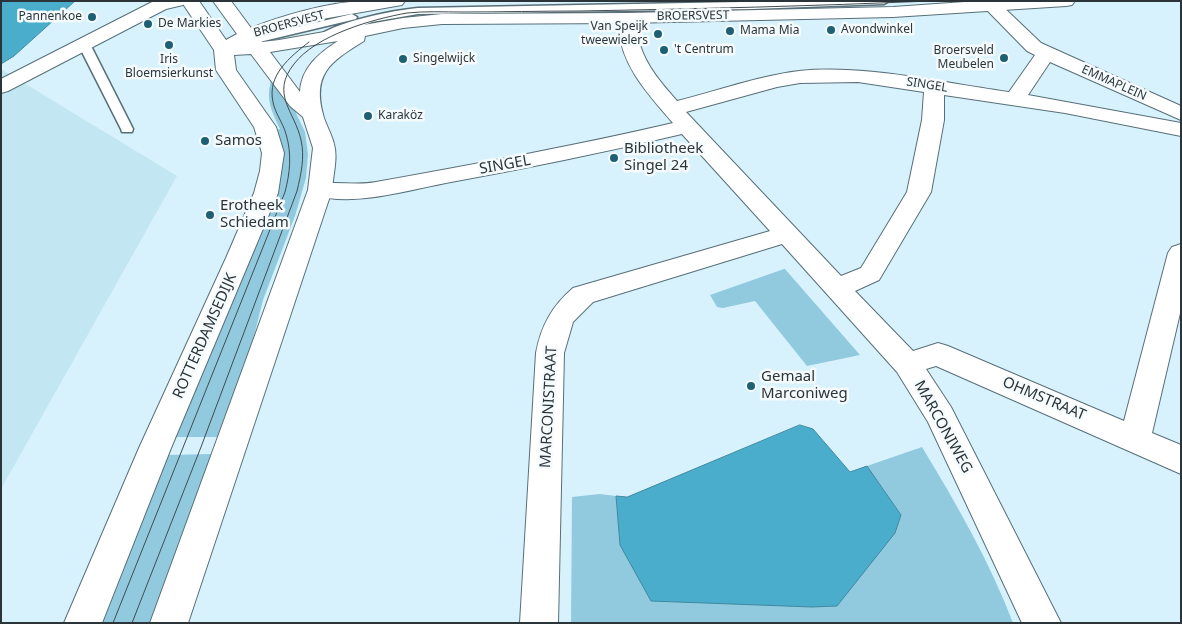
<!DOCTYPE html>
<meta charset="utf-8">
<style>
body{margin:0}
#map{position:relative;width:1182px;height:624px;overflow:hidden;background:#d7f2fc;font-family:"Noto Sans",sans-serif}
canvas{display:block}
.frame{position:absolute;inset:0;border:2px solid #2b3539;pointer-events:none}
</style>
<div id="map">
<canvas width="1182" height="624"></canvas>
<div class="frame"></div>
</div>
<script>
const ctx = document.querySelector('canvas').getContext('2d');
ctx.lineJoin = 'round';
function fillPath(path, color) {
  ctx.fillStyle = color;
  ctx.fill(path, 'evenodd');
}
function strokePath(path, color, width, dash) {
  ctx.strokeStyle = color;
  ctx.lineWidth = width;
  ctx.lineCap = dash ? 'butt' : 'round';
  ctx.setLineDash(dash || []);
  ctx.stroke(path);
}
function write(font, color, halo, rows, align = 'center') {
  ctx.font = font + ' "Noto Sans",sans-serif';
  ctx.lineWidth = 5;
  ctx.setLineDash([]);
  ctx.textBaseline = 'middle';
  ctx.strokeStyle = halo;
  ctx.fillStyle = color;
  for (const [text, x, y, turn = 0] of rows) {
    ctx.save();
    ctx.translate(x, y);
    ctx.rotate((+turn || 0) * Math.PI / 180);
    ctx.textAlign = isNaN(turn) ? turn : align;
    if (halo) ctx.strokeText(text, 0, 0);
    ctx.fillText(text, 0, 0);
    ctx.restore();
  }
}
fillPath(new Path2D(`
 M 1,69 L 177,176 L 1,489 Z`), '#c3e6f3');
fillPath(new Path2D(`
 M 272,78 L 297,110 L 296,113 L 305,132 L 308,154 L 306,178 L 295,216 L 263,300 L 252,344 L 219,437 L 174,437 L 276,130 L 280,129 C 271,110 265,98 272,78 Z
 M 784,269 L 785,269 L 860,355 L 807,366 L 755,301 L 723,308 L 717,307 L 710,295 Z
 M 922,447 C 956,503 990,562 1013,623 L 571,623 L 572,497 L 600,494 L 616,496 L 620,545 L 901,515 L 867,466 Z
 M 212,454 L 150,623 L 98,623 L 167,455 Z`), '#91cadf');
const water = new Path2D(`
 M 1,1 L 75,1 L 14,56 L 1,64 Z
 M 800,425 L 813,429 L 850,472 L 867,466 L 901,515 L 895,533 L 837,606 L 812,607 L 651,601 L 620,545 L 616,496 L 627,497 Z`);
fillPath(water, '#4aadcc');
strokePath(water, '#4189a0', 1);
const service = new Path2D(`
 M 795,1 L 889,1 L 884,4 L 752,9 L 418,14 L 372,22 L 321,42 L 315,39 C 331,22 395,10 418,8 Z
 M 352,14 L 357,17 L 356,19 L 251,44 L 245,41 L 247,39 Z
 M 84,41 L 90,44 L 133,129 L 132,132 L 122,132 L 121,129 L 78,44 Z`);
const minor = new Path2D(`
 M 154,1 L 186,1 L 183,5 L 166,9 L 8,91 L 1,93 L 1,79 Z
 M 978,1 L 997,1 L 1041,43 L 1181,106 L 1181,120 L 1050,62 L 1028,95 L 1181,123 L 1181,136 L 1065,113 L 944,95 L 944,120 L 931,192 L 879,280 L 855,291 L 913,351 L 938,343 L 948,346 L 1124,421 L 1168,253 L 1172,247 L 1181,244 L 1181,309 L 1152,433 L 1181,445 L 1181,474 L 936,366 L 926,369 L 951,407 L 1061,623 L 1022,623 L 928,422 L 897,372 L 782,244 L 593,302 L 573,322 L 564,353 L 558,623 L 520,623 L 536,353 C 541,326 552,306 573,288 L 770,231 L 682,134 C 605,152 528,168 451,182 C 407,190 357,207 312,195 L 308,190 L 312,185 C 332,180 355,186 376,182 C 475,164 574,146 673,123 C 650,96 621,66 619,29 C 618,23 617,19 621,14 L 627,13 L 633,14 C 639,23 636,35 640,45 C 647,67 662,84 677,101 C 717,91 758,76 799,71 C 865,64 943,83 1009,92 L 1035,55 L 1027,51 ZM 858,82 L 924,92 L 922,120 L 907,192 L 861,268 L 841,276 L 686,112 L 777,87 L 800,83 Z`);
const secondary = new Path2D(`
 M 181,1 L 199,1 L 226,40 L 237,34 L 213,1 L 231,1 L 251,28 C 283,15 327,3 361,1 C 376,1 390,1 405,1 L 402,5 L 396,6 L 311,21 L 259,38 L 262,42 L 279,40 L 403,18 L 442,14 L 627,13 L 893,7 L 979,1 L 1075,1 L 1072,5 L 1066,6 L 893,17 L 627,23 L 442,24 L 403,28 L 365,36 L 364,41 C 330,62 311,74 324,118 C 327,127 332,135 334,144 C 338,158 333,175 332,190 L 188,623 L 150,623 L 308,190 L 313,148 L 303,117 L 290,106 L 251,54 L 234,55 L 236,70 L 276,127 L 284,153 L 278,193 L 171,448 L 102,623 L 64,623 L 139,448 L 226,258 L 254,193 L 260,171 L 262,153 L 254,127 L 216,70 L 214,50 ZM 338,41 C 319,53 301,68 300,92 L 270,52 Z`);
strokePath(service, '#576f78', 3);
strokePath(minor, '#576f78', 2);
strokePath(secondary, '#576f78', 2);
fillPath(service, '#fff');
fillPath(minor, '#fff');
fillPath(secondary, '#fff');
strokePath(new Path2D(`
 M 113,623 L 285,192 C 290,173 292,154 286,134 C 283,123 275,113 273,102 C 267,75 290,57 309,42
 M 132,623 L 201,447 L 297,191 C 301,174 305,157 301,140 C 295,112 270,94 294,64 C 316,35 373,19 407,13 C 425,11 444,12 462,12 C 502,12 541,11 580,11 C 697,9 814,6 931,1`), '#404c51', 1);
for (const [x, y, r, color] of [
 [92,17,5,"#1d5f73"],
 [148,24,5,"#1d5f73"],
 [831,30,5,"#1d5f73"],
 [730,31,5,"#1d5f73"],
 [658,34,5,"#1d5f73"],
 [169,45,5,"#1d5f73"],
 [664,50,5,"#1d5f73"],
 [1004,58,5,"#1d5f73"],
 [403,59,5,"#1d5f73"],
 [368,116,5,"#1d5f73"],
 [205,141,5,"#1d5f73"],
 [614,158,5,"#1d5f73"],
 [210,215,5,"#1d5f73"],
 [751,386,5,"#1d5f73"]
]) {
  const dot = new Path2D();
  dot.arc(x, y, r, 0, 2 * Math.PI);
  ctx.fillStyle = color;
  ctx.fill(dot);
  strokePath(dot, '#f5fbfd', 2);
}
write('12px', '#2b3539', '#f5fbfd', [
 ["BROERSVEST",693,16,-1],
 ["BROERSVEST",289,24,-15],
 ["EMMAPLEIN",1114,83,24],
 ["SINGEL",927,85,9]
]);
write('12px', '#2b3539', '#f5fbfd', [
 ["Pannenkoe",82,17,"right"],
 ["De Markies",158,24],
 ["Van Speijk",648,27,"right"],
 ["tweewielers",648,41,"right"],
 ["Avondwinkel",841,30],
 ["Mama Mia",740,31],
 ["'t Centrum",674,50],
 ["Broersveld",994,51,"right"],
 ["Meubelen",994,65,"right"],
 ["Singelwijck",413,59],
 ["Iris",169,60,"center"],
 ["Bloemsierkunst",169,74,"center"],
 ["Karaköz",378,116]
], 'left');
write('15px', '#2b3539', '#f5fbfd', [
 ["Samos",215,141],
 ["Bibliotheek",624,149],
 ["Singel 24",624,166],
 ["Erotheek",220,206],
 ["Schiedam",220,223],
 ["Gemaal",761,377],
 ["Marconiweg",761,394]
], 'left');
write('15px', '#2b3539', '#f5fbfd', [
 ["SINGEL",505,165,-10],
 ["ROTTERDAMSEDIJK",205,336,-66],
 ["OHMSTRAAT",1044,399,23],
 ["MARCONISTRAAT",549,407,-87],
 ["MARCONIWEG",943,427,61]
]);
</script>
